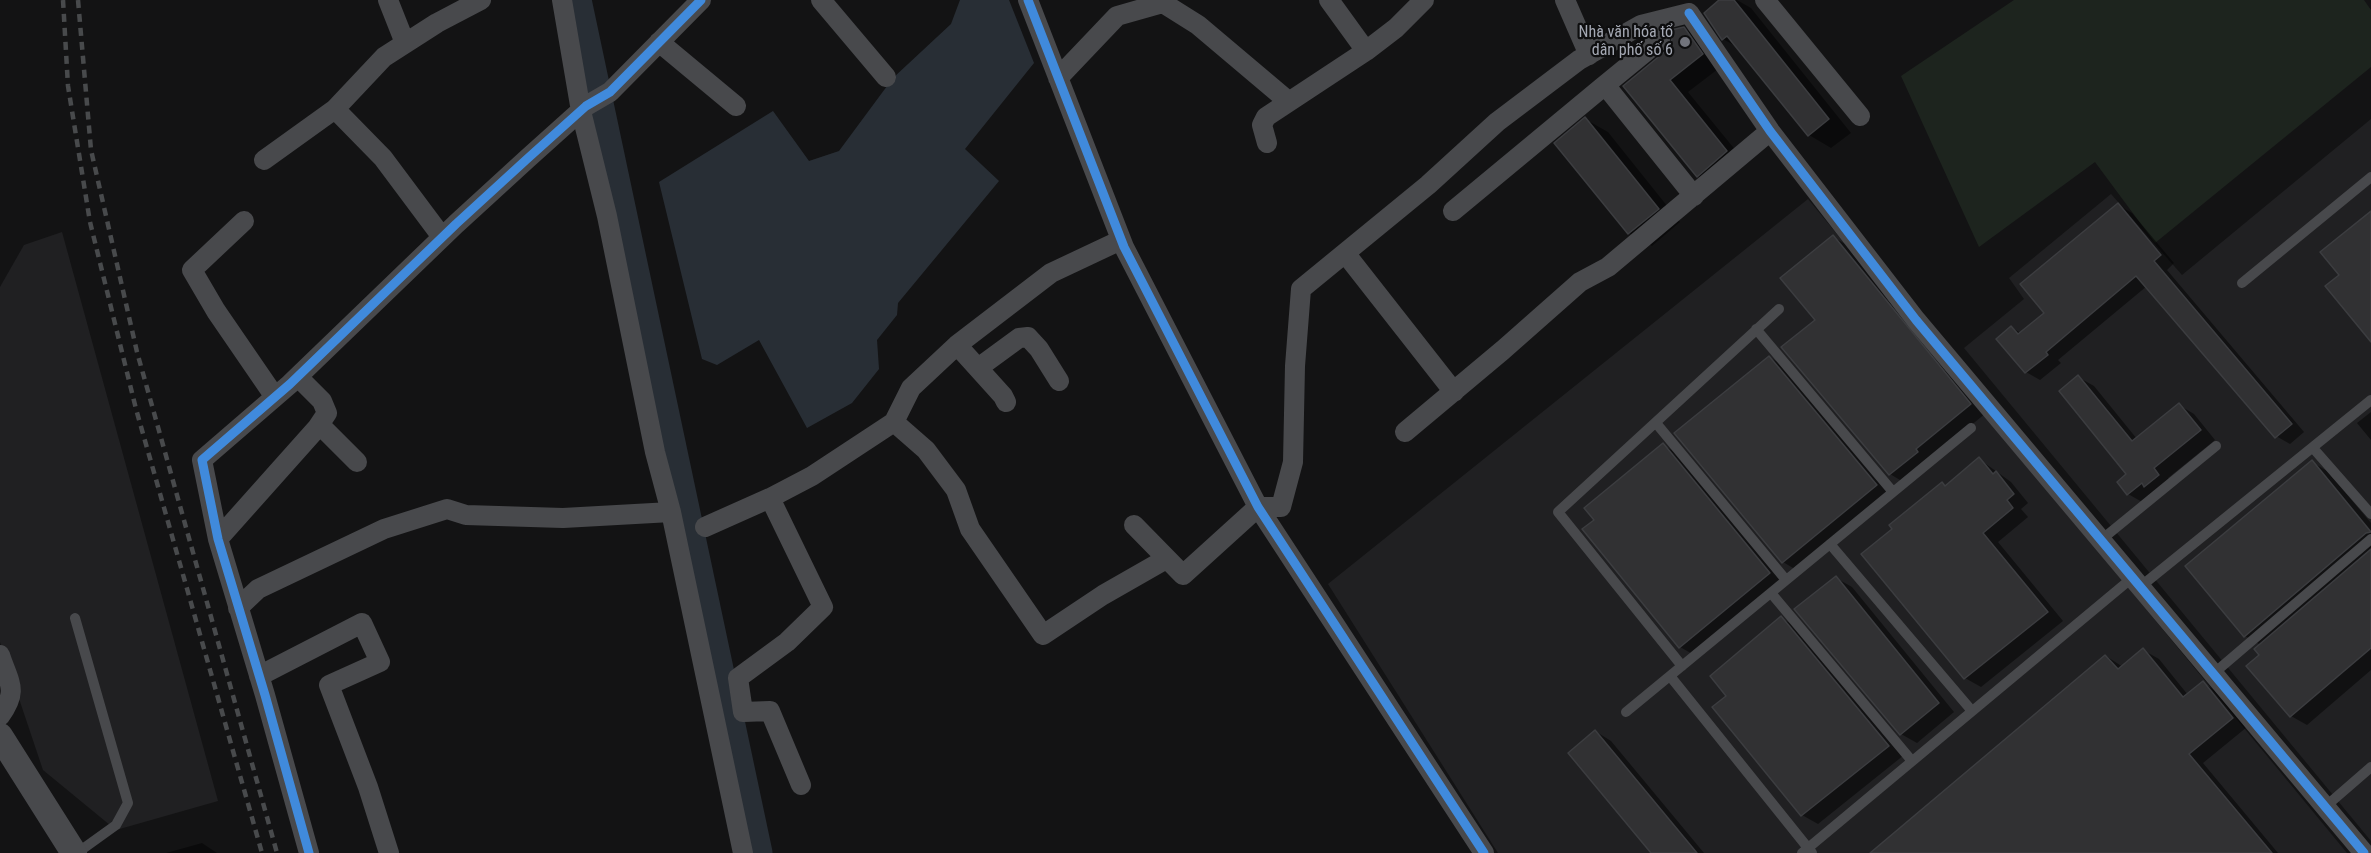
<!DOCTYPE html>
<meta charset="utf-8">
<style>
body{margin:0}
canvas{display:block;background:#131314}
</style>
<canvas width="2371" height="853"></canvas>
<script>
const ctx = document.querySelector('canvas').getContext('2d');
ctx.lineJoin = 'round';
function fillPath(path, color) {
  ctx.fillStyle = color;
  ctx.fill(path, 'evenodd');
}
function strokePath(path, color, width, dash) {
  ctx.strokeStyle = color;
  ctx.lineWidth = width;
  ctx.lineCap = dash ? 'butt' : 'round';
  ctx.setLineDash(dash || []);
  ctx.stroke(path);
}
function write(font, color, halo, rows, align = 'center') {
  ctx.font = font + ' "Roboto Condensed",sans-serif';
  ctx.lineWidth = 4.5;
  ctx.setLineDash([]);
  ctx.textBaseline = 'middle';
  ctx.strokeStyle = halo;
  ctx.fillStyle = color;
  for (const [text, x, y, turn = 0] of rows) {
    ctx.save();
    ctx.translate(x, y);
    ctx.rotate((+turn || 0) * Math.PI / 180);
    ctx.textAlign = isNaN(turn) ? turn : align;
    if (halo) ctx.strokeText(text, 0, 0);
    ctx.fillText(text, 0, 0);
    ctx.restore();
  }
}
fillPath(new Path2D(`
 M 2371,119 L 2371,841 L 1964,348 L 2024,299 L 2009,278 L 2111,194 L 2182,275 Z
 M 1808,199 L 2347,853 L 1498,853 L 1328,584 Z
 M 62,232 L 218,801 L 116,830 L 43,770 L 0,642 L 0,287 L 24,245 Z`), '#202022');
fillPath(new Path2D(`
 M 2014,0 L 2364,0 L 2371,10 L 2371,67 L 2155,243 L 2095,162 L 1979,247 L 1901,76 Z`), '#1d241e');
fillPath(new Path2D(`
 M 960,0 L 1009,0 L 1034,63 L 965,149 L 999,181 L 898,303 L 897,315 L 877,340 L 879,369 L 852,403 L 807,428 L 759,340 L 717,365 L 702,359 L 659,182 L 773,111 L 809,161 L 839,151 L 893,78 L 951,24 Z`), '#282e35');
fillPath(new Path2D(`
 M 1722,0 L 1737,0 L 1751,8 L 1851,133 L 1831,148 L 1809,135 L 1737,47 L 1723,39 Z
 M 1684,28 L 1704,40 L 1722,66 L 1688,92 L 1746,163 L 1717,187 L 1698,176 L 1625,86 L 1669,50 Z
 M 1585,119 L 1608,132 L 1680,222 L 1652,246 L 1629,233 L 1556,143 Z
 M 2118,205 L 2132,213 L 2174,263 L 2167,270 L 2304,432 L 2290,444 L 2276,436 L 2147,286 L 2058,360 L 2061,363 L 2040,380 L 2026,372 L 2012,328 L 2021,333 L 2046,313 Z
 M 1833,237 L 1849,246 L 1986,413 L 1931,458 L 1905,483 L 1890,474 L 1817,320 Z
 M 1769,357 L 1784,366 L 1892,494 L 1798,571 L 1783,562 Z
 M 2078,377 L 2094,386 L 2137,439 L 2179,405 L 2194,414 L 2215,440 L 2168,478 L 2174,484 L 2144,503 L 2128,494 L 2128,474 Z
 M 2371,412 L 2371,440 L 2357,423 Z
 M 1663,445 L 1679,454 L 1785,582 L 1696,656 L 1680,647 L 1596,520 Z
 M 1979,459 L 2011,482 L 2028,503 L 2021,509 L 2028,517 L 1998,542 L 2063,621 L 1981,687 L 1965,678 L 1863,555 L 1942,484 L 1946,486 Z
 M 2312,462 L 2327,471 L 2371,523 L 2371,670 L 2307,725 L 2291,716 L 2261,655 L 2261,645 L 2245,636 L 2187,566 Z
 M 1836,578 L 1852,587 L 1954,712 L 1917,743 L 1901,734 Z
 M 1781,618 L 1797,627 L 1904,755 L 1818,824 L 1802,815 L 1728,696 Z
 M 2143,650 L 2159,659 L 2188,695 L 2203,683 L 2218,692 L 2247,727 L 2203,763 L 2278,853 L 1871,853 L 2106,656 L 2123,667 Z
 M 1595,731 L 1611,741 L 1704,853 L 1653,853 Z
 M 202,843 L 217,853 L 166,853 Z`), '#0007');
strokePath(new Path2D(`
 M 575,0 L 756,853`), '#282e35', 33);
const building = new Path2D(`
 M 1719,0 L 1734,0 L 1829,119 L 1808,136 L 1727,36 L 1722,40 L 1704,13 Z
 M 1684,27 L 1703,54 L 1670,80 L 1727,151 L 1697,177 L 1623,86 L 1668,49 L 1672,39 L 1667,31 Z
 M 1585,117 L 1659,209 L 1628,234 L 1554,143 Z
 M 2118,203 L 2161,255 L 2154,261 L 2292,424 L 2275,438 L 2136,276 L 2046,352 L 2048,355 L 2025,373 L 1996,339 L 2011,326 L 2018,334 L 2044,313 L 2020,284 Z
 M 2371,211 L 2371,342 L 2325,286 L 2339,275 L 2320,252 Z
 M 1833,235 L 1971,404 L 1916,449 L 1918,452 L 1889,475 L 1781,347 L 1815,320 L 1780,278 Z
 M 1769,356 L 1877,485 L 1782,563 L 1674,433 Z
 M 2078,375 L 2132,441 L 2179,403 L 2201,430 L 2154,468 L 2159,475 L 2144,487 L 2142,483 L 2127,495 L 2117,482 L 2126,474 L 2059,391 Z
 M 1663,443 L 1770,573 L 1679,648 L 1582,529 L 1594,520 L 1584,508 Z
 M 1979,457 L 1993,474 L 1996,471 L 2014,494 L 2007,500 L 2013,508 L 1983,533 L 2048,612 L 1964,679 L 1861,554 L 1892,529 L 1889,525 L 1942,482 L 1945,486 Z
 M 2312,460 L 2371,532 L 2366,533 L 2244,637 L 2185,566 Z
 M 2371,549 L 2371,648 L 2290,717 L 2246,666 L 2259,655 L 2254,649 Z
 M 1836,576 L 1939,703 L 1900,735 L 1794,609 Z
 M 1781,616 L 1889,746 L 1801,816 L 1712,707 L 1726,696 L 1710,676 Z
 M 2143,648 L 2183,697 L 2203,681 L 2233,718 L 2189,754 L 2272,853 L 1870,853 L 2105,655 L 2118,669 Z
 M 1595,730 L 1697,853 L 1651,853 L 1568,753 Z`);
fillPath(building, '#313133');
strokePath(building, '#3c3d40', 1.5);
strokePath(new Path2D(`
 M 2242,283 L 2371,177
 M 1756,329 L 1893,492
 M 1656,423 L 1786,580
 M 2313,448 L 2371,514
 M 2101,540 L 2216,446
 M 1830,544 L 1972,711
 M 2140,587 L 2371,400
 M 1771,593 L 1912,761
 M 75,618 L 128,803 L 116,825 L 77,853
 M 1682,666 L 1558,512 L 1779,309
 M 2213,674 L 2371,539
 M 1670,676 L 1812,853
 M 1626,712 L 1971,428
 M 2325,807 L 2371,767
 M 1802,853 L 2132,578`), '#48494c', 10);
strokePath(new Path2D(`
 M 388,0 L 405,43
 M 562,0 L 581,111 L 607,216 L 655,452 L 671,512 L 743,853
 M 821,0 L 886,77
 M 1028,0 L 1124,247 L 1258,507 L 1484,853
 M 1329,0 L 1366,51
 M 1565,0 L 1589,55
 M 1765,0 L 1860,116
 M 1689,13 L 1770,131 L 1916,320 L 2364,853
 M 659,42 L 736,106
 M 1058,78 L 1117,16 L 1163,3 L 1198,25 L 1288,101
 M 1605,85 L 1660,40
 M 335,109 L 383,158 L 442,237
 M 1267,143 L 1262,125 L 1266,117 L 1366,51 L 1396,28 L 1424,0
 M 264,160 L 335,109 L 384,57 L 437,23 L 481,0
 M 1453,211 L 1605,85 L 1694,196
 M 244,221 L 192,270 L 216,311 L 275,397
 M 1345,253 L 1454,392
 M 957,345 L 1003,396 L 1006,402
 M 978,368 L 1019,338 L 1028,337 L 1039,349 L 1059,381
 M 298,377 L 322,401 L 327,413 L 317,428
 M 894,422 L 926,450 L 956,490 L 970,529 L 1043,635 L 1103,595 L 1166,559
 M 1405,432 L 1503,350 L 1580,282 L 1608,267 L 1770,131
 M 770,498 L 812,476 L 894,422 L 911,388 L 957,345 L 1051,273 L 1121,240
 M 1134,525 L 1183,575 L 1258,507 L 1281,507 L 1293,462 L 1295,366 L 1301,289 L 1428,185 L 1497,122 L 1579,60 L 1641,25 L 1689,13
 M 705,527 L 770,498 L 823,607 L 787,642 L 738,678 L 743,712 L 770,711 L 801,785
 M 218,539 L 317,428 L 321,426 L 357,462
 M 238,608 L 258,589 L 384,529 L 447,509 L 466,515 L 563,518 L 671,512
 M 0,655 C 9,683 19,690 0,716
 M 259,676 L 362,623 L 380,662 L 329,685 L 368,787 L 389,853
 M 309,853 L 265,695 L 218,539 L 202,460 L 290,384 L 456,224 L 527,159 L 586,106 L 610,92 L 701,0`), '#48494c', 20);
strokePath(new Path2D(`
 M 0,736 L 74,853`), '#48494c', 26);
strokePath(new Path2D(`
 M 63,0 L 68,86 L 90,222 L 136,409 L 262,853
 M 78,0 L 91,150 L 137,352 L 277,853`), '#484a4c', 4.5, [8, 6]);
strokePath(new Path2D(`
 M 1028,0 L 1124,247 L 1258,507 L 1484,853
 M 1689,13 L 1770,131 L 1916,320 L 2364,853
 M 309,853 L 265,695 L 218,539 L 202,460 L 290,384 L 456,224 L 527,159 L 586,106 L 610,92 L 701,0`), '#408adc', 9);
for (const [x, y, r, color] of [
 [1685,42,6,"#72747c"]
]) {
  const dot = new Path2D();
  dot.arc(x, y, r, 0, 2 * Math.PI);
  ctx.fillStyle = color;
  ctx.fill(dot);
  strokePath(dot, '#0e0e0f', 2);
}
write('16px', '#a5a9b4', '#0e0e0f', [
 ["Nhà văn hóa tổ",1673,33],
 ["dân phố số 6",1673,51]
], 'right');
</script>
